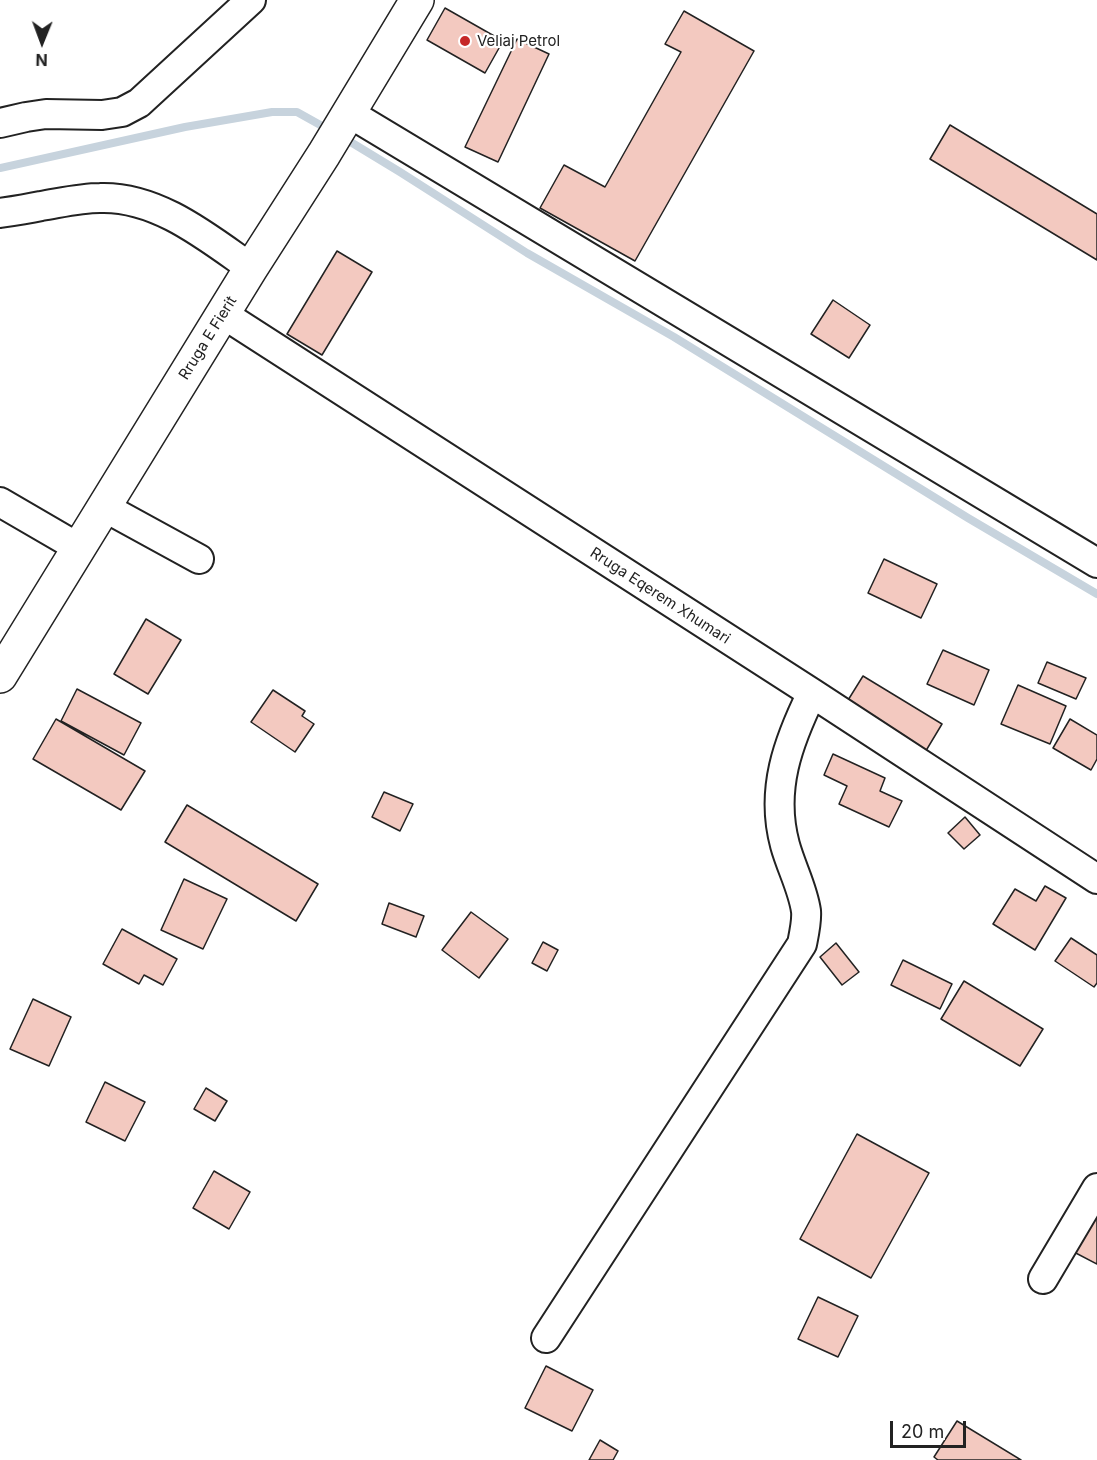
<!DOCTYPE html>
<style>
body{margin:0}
#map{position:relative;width:1097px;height:1460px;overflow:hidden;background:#fff;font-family:Inter,sans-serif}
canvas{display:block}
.north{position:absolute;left:12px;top:12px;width:60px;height:60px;-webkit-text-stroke:4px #fff;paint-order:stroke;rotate:181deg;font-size:16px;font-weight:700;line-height:24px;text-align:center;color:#222}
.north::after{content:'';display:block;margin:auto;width:21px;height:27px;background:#222;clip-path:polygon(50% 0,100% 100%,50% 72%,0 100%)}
.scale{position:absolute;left:890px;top:1421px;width:76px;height:27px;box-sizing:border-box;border:3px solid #222;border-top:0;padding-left:8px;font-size:18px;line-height:21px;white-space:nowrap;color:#222;-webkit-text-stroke:4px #fff;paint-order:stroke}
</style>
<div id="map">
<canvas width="1097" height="1460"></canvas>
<div class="north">N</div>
<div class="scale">20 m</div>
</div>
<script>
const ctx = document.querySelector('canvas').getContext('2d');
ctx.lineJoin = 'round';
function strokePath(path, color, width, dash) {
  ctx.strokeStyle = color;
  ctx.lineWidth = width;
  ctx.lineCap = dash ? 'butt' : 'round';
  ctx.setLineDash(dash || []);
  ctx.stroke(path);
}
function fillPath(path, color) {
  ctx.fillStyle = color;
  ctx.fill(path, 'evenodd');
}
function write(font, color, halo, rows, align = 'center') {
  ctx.font = font + ' Inter,sans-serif';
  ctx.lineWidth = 4.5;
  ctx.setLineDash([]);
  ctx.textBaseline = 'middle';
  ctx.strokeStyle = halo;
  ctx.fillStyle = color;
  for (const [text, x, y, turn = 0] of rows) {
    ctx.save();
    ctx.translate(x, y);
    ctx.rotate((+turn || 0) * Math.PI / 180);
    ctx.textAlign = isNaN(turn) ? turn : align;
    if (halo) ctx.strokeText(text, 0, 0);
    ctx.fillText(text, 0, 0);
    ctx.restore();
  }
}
strokePath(new Path2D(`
 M 344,138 L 400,172 L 527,253 L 674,337 L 968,518 L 1097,594
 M 0,168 L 185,127 L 272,112 L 297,112 L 331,131`), '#c7d3dd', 8);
const building = new Path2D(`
 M 445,8 L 503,41 L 485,73 L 427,40 Z
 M 684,11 L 754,51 L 635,261 L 540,208 L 564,165 L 605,187 L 681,52 L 665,44 Z
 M 517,39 L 549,54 L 498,162 L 465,147 Z
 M 950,125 L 1097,214 L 1097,260 L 930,159 Z
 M 337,251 L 372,272 L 322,355 L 287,334 Z
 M 833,300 L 870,325 L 849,358 L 811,334 Z
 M 884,559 L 937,584 L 921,618 L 868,593 Z
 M 146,619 L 181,640 L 148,694 L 114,674 Z
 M 943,650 L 989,670 L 974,705 L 927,684 Z
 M 1047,662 L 1086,678 L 1076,699 L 1038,683 Z
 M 863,676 L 942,724 L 924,754 L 845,705 Z
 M 1018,685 L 1066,706 L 1050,744 L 1001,724 Z
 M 77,689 L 141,723 L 124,755 L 61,721 Z
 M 273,690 L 305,711 L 302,716 L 314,724 L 295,752 L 251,722 Z
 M 56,719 L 145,771 L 121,810 L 33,759 Z
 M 1070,719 L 1097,735 L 1097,759 L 1091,770 L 1053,748 Z
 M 833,754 L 885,778 L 880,791 L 902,801 L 889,827 L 839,804 L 847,786 L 824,775 Z
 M 384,792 L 413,804 L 400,831 L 372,817 Z
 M 187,805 L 318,884 L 296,921 L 165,842 Z
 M 965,817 L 980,835 L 964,849 L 948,833 Z
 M 184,879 L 227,899 L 203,949 L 161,930 Z
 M 1045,886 L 1066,898 L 1035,950 L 993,924 L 1015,889 L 1036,901 Z
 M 389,903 L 424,916 L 416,937 L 382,924 Z
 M 471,912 L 508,939 L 479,978 L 442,950 Z
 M 122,929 L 177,959 L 163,985 L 144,975 L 139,984 L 103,964 Z
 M 1071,938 L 1097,955 L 1097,983 L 1094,987 L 1055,961 Z
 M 543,942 L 558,950 L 547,971 L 532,963 Z
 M 836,943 L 859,972 L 842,985 L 820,957 Z
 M 903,960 L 952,984 L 940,1009 L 891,985 Z
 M 964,981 L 1043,1029 L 1020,1066 L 941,1019 Z
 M 33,999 L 71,1017 L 49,1066 L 10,1049 Z
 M 105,1082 L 145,1102 L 125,1141 L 86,1122 Z
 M 206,1088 L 227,1101 L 215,1121 L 194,1109 Z
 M 857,1134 L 929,1173 L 871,1278 L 800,1239 Z
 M 214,1171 L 250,1192 L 229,1229 L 193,1208 Z
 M 1089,1213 L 1097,1217 L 1097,1264 L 1070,1250 Z
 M 818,1297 L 858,1316 L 838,1357 L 798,1339 Z
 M 546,1366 L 593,1390 L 572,1431 L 525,1408 Z
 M 957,1421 L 1021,1460 L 938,1460 L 934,1457 Z
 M 600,1440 L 618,1451 L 613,1460 L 589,1460 Z`);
fillPath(building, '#f3c9c0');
strokePath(building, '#222', 1.5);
const minor = new Path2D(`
 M 349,113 L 1097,563
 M 0,123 L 26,117 L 46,114 L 102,115 L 122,112 L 139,103 L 251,0
 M 0,213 C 14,211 27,209 41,206 C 60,203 80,198 100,198 C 157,196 207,237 251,268
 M 223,314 L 812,693 L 1097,879
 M 0,502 L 79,548
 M 104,507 L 199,559
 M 1043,1279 L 1097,1188
 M 546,1338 L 802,944 C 804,934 807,921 806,911 C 803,889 791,867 785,845 C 770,790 788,742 812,693`);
const major = new Path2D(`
 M 0,676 L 251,268 L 324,154 L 417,0`);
strokePath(minor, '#222', 32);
strokePath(major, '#222', 36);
strokePath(minor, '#fff', 28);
strokePath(major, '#fff', 33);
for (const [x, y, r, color] of [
 [465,41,6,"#c62828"]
]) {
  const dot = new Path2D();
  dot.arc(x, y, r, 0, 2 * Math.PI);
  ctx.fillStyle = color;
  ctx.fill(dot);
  strokePath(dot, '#fff', 2);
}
write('15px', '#222', '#fff', [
 ["Veliaj Petrol",477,41]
], 'left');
write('15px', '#222', '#fff', [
 ["Rruga E Fierit",208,338,-58],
 ["Rruga Eqerem Xhumari",660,596,33]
]);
</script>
